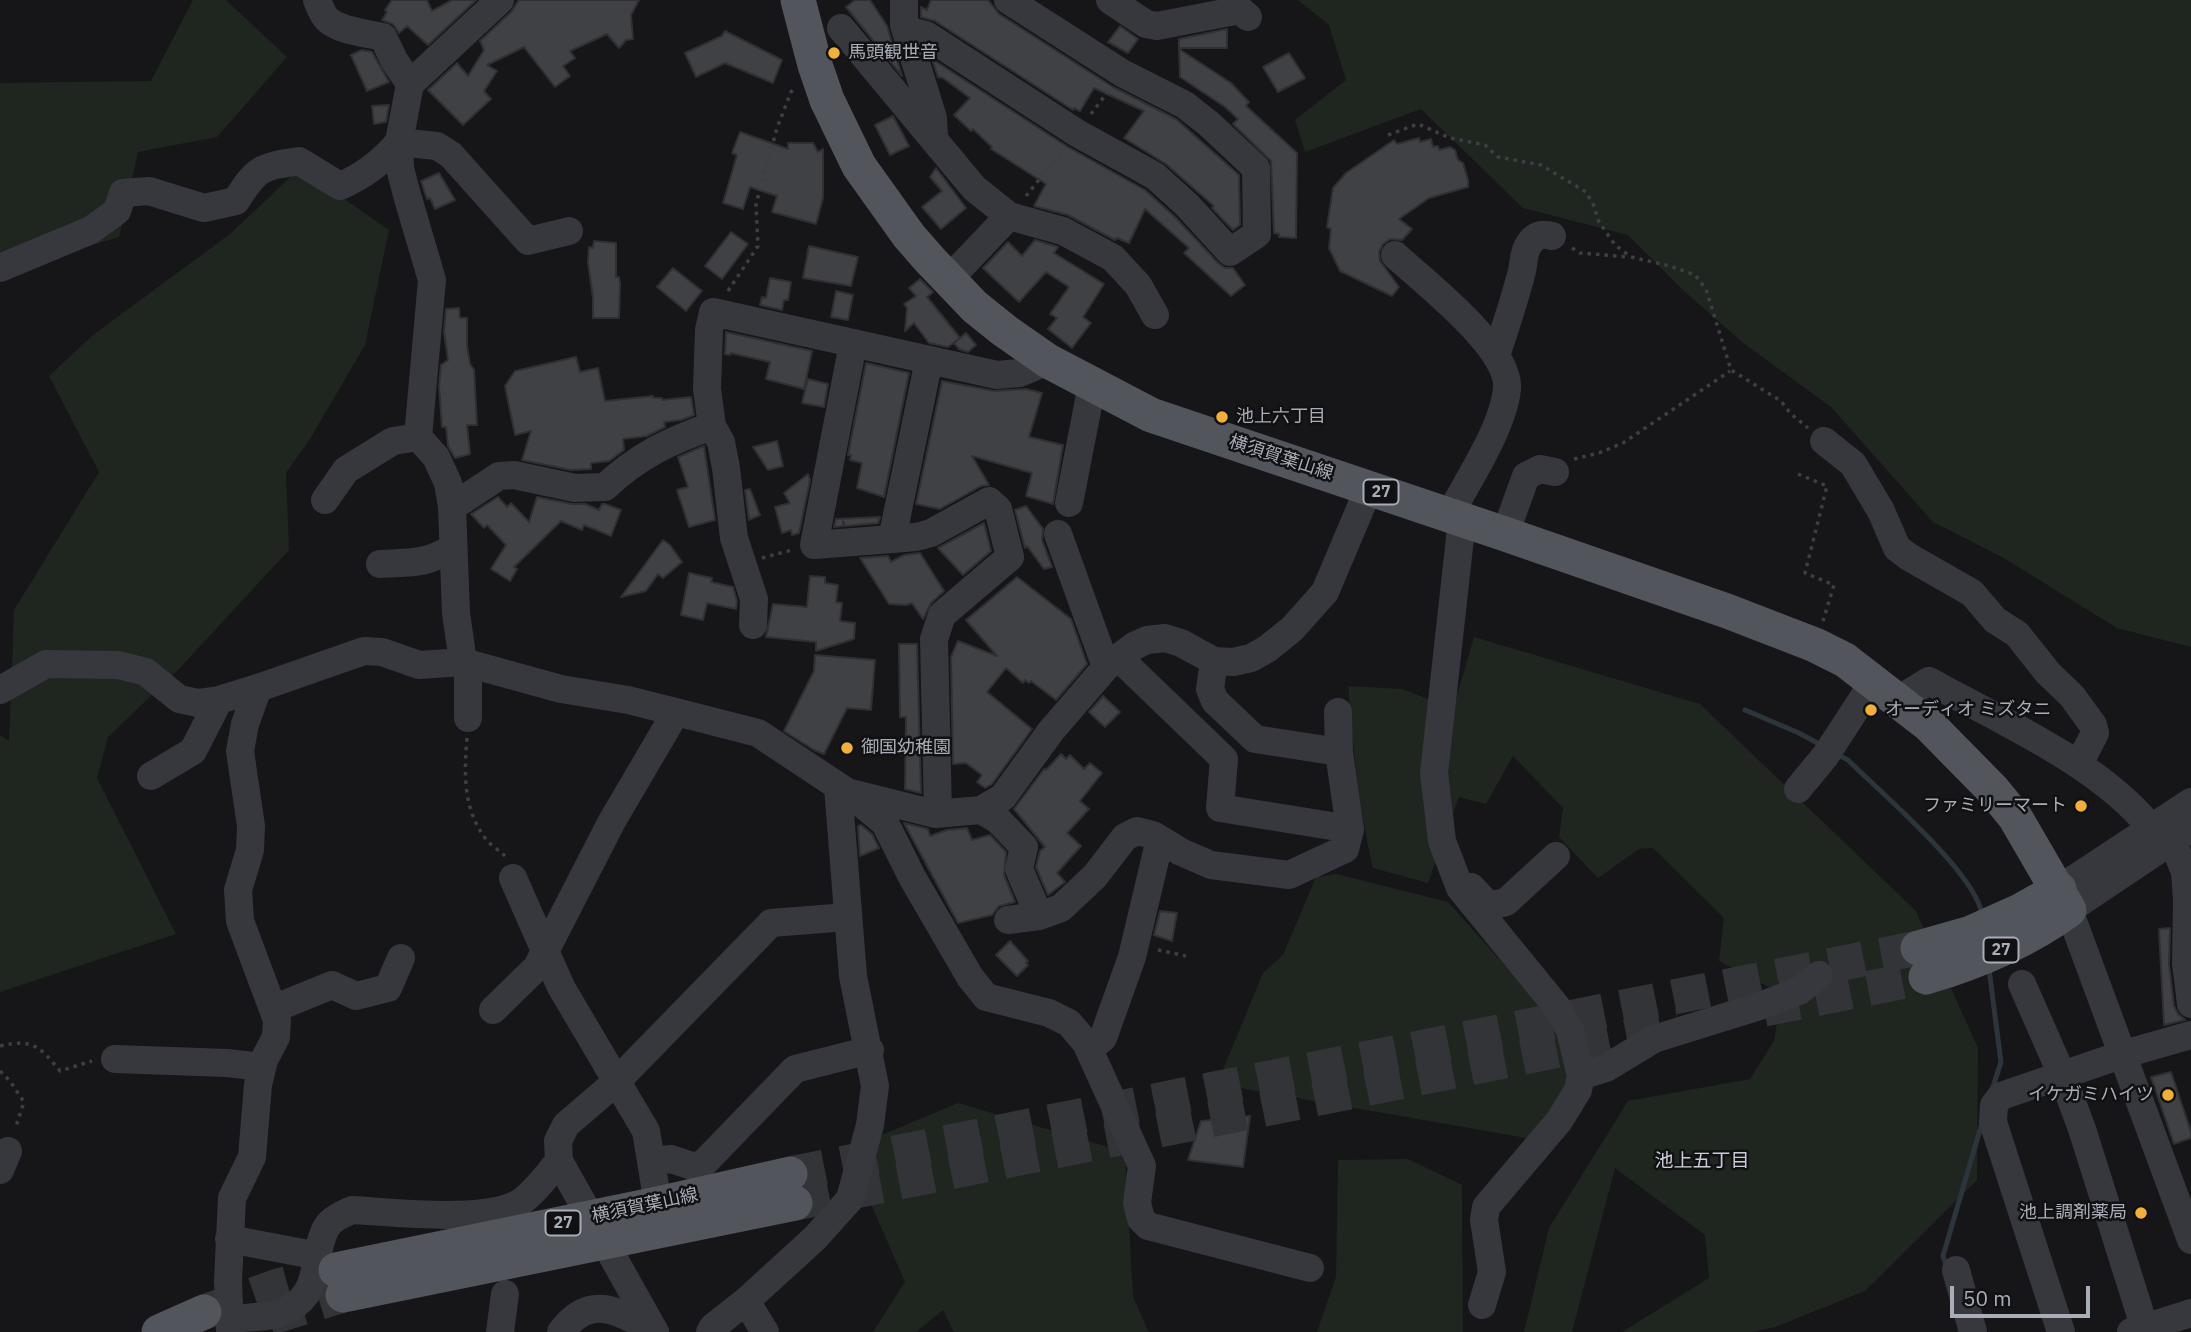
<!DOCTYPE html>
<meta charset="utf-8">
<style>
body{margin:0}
#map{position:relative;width:2191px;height:1332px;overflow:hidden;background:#161618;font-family:"IBM Plex Sans",sans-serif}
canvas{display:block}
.scale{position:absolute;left:1950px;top:1286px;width:140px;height:32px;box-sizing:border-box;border:4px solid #a8adb8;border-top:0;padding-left:9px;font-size:21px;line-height:24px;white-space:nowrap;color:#a8adb8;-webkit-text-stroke:5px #111113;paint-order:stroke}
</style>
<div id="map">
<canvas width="2191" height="1332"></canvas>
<div class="scale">50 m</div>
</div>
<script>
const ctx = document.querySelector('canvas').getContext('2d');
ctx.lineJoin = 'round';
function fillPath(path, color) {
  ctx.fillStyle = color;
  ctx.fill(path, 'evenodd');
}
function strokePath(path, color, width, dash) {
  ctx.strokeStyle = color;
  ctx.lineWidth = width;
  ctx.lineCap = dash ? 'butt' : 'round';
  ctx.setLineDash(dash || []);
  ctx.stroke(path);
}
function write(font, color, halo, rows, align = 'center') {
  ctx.font = font + ' "IBM Plex Sans","Noto Sans JP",sans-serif';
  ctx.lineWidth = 5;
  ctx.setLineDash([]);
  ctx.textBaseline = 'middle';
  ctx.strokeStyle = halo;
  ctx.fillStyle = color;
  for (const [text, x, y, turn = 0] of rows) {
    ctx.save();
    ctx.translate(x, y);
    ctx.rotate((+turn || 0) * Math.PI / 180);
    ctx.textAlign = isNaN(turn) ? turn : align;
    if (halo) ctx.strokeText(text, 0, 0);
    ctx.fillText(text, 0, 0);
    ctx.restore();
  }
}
fillPath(new Path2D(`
 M 193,0 L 226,0 L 287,57 L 217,137 L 138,152 L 119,237 L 0,273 L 0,83 L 151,81 Z
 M 1298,0 L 2191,0 L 2191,647 L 2117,628 L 2002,557 L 1933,522 L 1831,407 L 1742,342 L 1684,291 L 1628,235 L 1523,208 L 1421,109 L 1305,152 L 1295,120 L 1346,80 L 1329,25 Z
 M 300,168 L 389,230 L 365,345 L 310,439 L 286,473 L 289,550 L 178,670 L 108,737 L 97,778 L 176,934 L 0,992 L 0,735 L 9,741 L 14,610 L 99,472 L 49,376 L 93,335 L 230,234 Z
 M 1474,637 L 1700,704 L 1916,911 L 1978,1048 L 1977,1180 L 1865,1291 L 1775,1327 L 1753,1332 L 1622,1332 L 1709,1278 L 1705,1235 L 1615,1168 L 1572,1332 L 1524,1332 L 1549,1228 L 1628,1101 L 1750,1079 L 1774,1041 L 1782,994 L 1719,961 L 1724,918 L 1653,848 L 1639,849 L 1598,878 L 1559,837 L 1563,808 L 1513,756 L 1486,804 L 1459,797 L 1428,883 L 1373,868 C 1359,808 1353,747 1348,686 L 1403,689 L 1453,709 Z
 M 1337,874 L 1448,902 L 1563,1030 L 1571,1091 L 1538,1140 L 1217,1084 L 1263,973 L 1283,955 L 1316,877 Z
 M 958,1103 L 1125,1152 L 1133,1297 L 1149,1332 L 954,1332 L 943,1310 L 916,1332 L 873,1332 L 905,1282 L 871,1204 L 879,1136 Z
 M 1408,1159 L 1462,1185 L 1463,1332 L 1317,1332 L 1336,1277 L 1338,1160 Z`), '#1e261f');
strokePath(new Path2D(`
 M 1745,710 L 1799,733 L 1821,745
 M 1836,754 L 1848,760 C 1880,792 1977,874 1982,915
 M 1989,969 L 2001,1062 L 1992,1090
 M 1947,1268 L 1943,1256 L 1982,1123`), '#2c353c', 5);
const building = new Path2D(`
 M 392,0 L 427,0 L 432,11 L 452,0 L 476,0 L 428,45 L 407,26 L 399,33 L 393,24 L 382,20 L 387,12 L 385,10 Z
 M 519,0 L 639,0 L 631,15 L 633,39 L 626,40 L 619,48 L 607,34 L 570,51 L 575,58 L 563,66 L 570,76 L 555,87 L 524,47 L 487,65 L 497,71 L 484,91 L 491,99 L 463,125 L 428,90 L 457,63 L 468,76 L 484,50 L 480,41 L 511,12 Z
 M 855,0 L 870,0 L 887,26 L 902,76 L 846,7 Z
 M 931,0 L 988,0 L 999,14 L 1113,87 L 1176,119 L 1239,175 L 1240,225 L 1233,230 L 1212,208 L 1214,206 L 1166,164 L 1124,138 L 1144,111 L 1094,88 L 1080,111 L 1074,108 L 1073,110 L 935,21 L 921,17 L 921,7 L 927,10 Z
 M 1120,26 L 1138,39 L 1128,53 L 1108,42 Z
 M 1227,29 L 1227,48 L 1179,48 L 1179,39 Z
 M 725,31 L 782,60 L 773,83 L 725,63 L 696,77 L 685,53 L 722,36 Z
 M 1179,49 L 1231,83 L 1249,102 L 1246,106 L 1297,153 L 1296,238 L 1279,237 L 1279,234 L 1274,233 L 1271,161 L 1233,124 L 1238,119 L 1225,107 L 1180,77 Z
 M 362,50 L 372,52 L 389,82 L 367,91 L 351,55 Z
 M 1289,53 L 1305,78 L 1278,92 L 1263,67 Z
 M 932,59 L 1068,147 L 1145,190 L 1175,217 L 1218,263 L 1225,268 L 1233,268 L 1245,285 L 1231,296 L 1184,253 L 1189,248 L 1145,209 L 1129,243 L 1117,238 L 1115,240 L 1068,215 L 1034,206 L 1046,184 L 991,149 L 992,147 L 973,129 L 971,131 L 954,115 L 970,98 L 943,78 L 938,77 Z
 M 389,105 L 386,122 L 374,124 L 372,106 Z
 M 893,116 L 909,146 L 890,155 L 875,125 Z
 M 740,132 L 788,149 L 788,143 L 813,143 L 818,152 L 823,149 L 823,198 L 816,224 L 772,212 L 777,196 L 750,187 L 743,209 L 723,203 L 737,155 L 732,153 Z
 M 1419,138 L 1420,142 L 1431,139 L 1433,147 L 1438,146 L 1439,150 L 1450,147 L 1455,150 L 1458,160 L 1463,163 L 1468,180 L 1468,187 L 1429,198 L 1399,219 L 1412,229 L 1402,240 L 1390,239 L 1383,244 L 1379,252 L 1380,261 L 1399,287 L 1392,296 L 1340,271 L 1329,248 L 1331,229 L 1327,227 L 1333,188 L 1346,173 L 1394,140 L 1397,144 Z
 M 936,168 L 966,208 L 941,229 L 922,207 L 942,191 L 930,177 Z
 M 439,173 L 455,200 L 435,209 L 430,198 L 427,199 L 421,181 Z
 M 731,232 L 748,244 L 722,279 L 705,266 Z
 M 1035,240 L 1058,247 L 1054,253 L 1104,284 L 1083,317 L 1091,323 L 1072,348 L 1048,329 L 1057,318 L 1050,314 L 1069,287 L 1046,272 L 1019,302 L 983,268 L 1008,242 L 1022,256 Z
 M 594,241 L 616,243 L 616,277 L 619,277 L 620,284 L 619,318 L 593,318 L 593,298 L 588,262 L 589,247 L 593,248 Z
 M 809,246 L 858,257 L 851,286 L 803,278 Z
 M 673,268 L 702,291 L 686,311 L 657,287 Z
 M 770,278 L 791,282 L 788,300 L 784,300 L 782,310 L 760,305 L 762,297 L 766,298 Z
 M 920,279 L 933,292 L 927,297 L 960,338 L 948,347 L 929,343 L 914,323 L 905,331 L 907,308 L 904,304 L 916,296 L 909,288 Z
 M 836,291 L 853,295 L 848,320 L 831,317 Z
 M 459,308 L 460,318 L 467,318 L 467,346 L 470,364 L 474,370 L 477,425 L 467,425 L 470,454 L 455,458 L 448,446 L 446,427 L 442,427 L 439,386 L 441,365 L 448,360 L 444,331 L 446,309 Z
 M 726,332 L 812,351 L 804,389 L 766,379 L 770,362 L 731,353 L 730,355 L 725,354 Z
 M 966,333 L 976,345 L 968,352 L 959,349 L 954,343 Z
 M 576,357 L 580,372 L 598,368 L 605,401 L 653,396 L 653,398 L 662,398 L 662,400 L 691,397 L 694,415 L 681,420 L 664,422 L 665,427 L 647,436 L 623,439 L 624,450 L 609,461 L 591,463 L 591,469 L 571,470 L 522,460 L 531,431 L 515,435 L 505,386 L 515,371 Z
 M 866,363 L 909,373 L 884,497 L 857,488 L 862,463 L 850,460 L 851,455 L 848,455 Z
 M 808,379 L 828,384 L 824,407 L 802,403 Z
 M 942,381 L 994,391 L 1026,389 L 1042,393 L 1029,437 L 1063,445 L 1053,504 L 1026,496 L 1032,473 L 972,456 L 989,485 L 981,486 L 940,509 L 916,504 Z
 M 777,441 L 783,466 L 768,470 L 753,447 Z
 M 704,446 L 715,520 L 689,527 L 677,490 L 688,487 L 678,457 Z
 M 808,474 L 810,480 L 799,533 L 792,535 L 791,530 L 782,533 L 775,507 L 790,503 L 784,493 Z
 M 750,489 L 760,515 L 749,520 L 745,490 Z
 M 498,497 L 507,507 L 511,503 L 529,522 L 537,497 L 572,504 L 585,504 L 599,510 L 602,504 L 605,504 L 621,510 L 611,536 L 584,525 L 582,530 L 561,521 L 514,567 L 517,569 L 510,581 L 491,569 L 506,545 L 487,525 L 484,528 L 471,514 Z
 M 1026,506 L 1043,529 L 1042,540 L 1052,567 L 1044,569 L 1027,546 L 1025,548 L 1015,510 Z
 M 880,517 L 878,523 L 845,526 L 843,521 L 843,526 L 834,527 L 836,519 Z
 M 984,523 L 991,551 L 963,575 L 938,548 Z
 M 663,540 L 670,545 L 682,562 L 663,578 L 658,574 L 646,591 L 621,597 Z
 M 920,553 L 944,591 L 931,603 L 923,619 L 912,603 L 906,605 L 889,604 L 860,558 L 888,556 L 891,562 L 904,555 Z
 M 689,573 L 712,578 L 711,582 L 733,587 L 737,601 L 736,609 L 707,603 L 703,620 L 681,615 Z
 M 810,576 L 825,577 L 825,583 L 838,585 L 836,602 L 842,603 L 840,621 L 855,623 L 854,639 L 816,651 L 816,642 L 766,637 L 773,604 L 807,607 Z
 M 1017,577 L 1071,619 L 1087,664 L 1056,700 L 1031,681 L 1029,683 L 1025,680 L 1023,683 L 1006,668 L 987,692 L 1032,729 L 992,784 L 985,788 L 977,782 L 982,775 L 966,763 L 953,764 L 951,657 L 958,641 L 997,656 L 966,620 Z
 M 899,644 L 917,644 L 921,793 L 905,789 L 906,717 L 900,717 Z
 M 815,655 L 875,660 L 871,710 L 847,708 L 824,754 L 814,750 L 784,731 L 814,671 Z
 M 1103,696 L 1120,712 L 1105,727 L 1089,712 Z
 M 1061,754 L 1066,759 L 1070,755 L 1084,769 L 1090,763 L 1102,773 L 1080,801 L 1089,809 L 1067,833 L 1081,846 L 1057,873 L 1065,882 L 1048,895 L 1036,867 L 1040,851 L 1045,847 L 1014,809 L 1044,769 L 1046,770 Z
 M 904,823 L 928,829 L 930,836 L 947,830 L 967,828 L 972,840 L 990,835 L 1006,852 L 1004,875 L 1015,902 L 999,906 L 992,915 L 958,923 Z
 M 861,825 L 872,834 L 879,848 L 860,856 L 858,826 Z
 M 1160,911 L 1177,913 L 1172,941 L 1154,935 Z
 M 2170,928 L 2169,965 L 2174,1006 L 2178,1014 L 2185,1020 L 2164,1025 L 2159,929 Z
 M 1010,941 L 1028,961 L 1026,963 L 1028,965 L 1017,976 L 996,955 Z
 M 2171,1072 L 2191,1132 L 2191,1138 L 2174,1144 L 2151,1077 Z
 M 1250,1116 L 1243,1167 L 1188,1160 L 1201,1121 Z`);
fillPath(building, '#404145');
strokePath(building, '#303034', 2);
strokePath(new Path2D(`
 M 1764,1009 L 1926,977
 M 790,1174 L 1918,948
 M 795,1203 L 1679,1026
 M 204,1312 L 278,1286 L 336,1270
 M 269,1318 L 343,1295`), '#333438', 35, [35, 18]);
strokePath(new Path2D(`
 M 1091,114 L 1110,89
 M 1388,135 L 1418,124 L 1450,138 L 1485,145 L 1498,157 L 1541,165 L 1586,192 L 1594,206 L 1599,222 L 1615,245 L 1631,257 L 1670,266 L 1695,275 L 1706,289 L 1731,370 L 1781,401 L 1790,413 L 1808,428
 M 1026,196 L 1063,150
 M 1572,248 L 1580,253 L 1629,257
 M 728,291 L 758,246 L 756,204 L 777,128 L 791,92 L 795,88
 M 1574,459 L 1599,453 L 1623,443 L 1730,371
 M 1798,474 L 1827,486 L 1805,573 L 1834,585 L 1823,621
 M 762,558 L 792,550
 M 467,738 C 464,774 463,808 485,838 C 490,845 499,850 505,856
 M 1158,950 L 1186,956
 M 0,1046 C 33,1038 40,1047 60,1071 L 92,1061
 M 0,1071 L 10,1081 L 24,1102 L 15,1129`), '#3d3f44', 3.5, [3.5, 5]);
strokePath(new Path2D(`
 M 317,0 C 320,7 322,15 328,20 C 340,31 367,33 383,37 L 394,60 L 410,84
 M 904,0 L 904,25 L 933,118 L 934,136
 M 1110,0 L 1146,24 L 1157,26 L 1240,10 L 1248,17
 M 841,28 L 974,188 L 1009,216 L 1063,231 L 1113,258 L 1138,285 L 1155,315
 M 906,30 L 926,35 L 1077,133 L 1155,176 L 1187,205 L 1230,252 L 1257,234 L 1256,168 L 1209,124 L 1185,105 L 1122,73 L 1008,0
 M 399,142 L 437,146 L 451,155 L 528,241 L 569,231
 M 1395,255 C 1424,282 1511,348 1507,389 C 1503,428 1468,480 1449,516
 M 0,268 L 91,230 L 117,211 L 123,193 L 149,191 L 204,208 L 236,201 C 257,167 261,167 299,161 L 340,186 C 364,176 382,162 399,142
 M 949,279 L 1009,216
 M 853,344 L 814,545 L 892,539 L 929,360
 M 1496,356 C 1505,328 1515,299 1522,271 C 1524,262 1523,253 1529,244 C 1535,235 1542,233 1552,236
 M 1824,441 L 1853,464 L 1881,511 L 1897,548 L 1909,557 L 1972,593 L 1995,620 L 2017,634 L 2048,673 L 2072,696 L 2093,725 L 2095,733 L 2079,764
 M 325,500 L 346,470 L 393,441 L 418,437
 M 1069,503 L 1092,385
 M 452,507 L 499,476 L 514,475 L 575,488 L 605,487 C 638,456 669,441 712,426
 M 1462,520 L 1434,773 L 1442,841 L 1460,888 L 1557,1007 L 1570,1030 L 1581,1076 L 1578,1090 L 1559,1121 L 1486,1207 L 1484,1220 L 1492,1272 L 1482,1305
 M 1058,534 L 1106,667
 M 1505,534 L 1526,476 L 1540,469 L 1555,472
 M 892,539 L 916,537 L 931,533 L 989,501 L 998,509 L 1010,557 L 942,615 L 934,639 L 938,813
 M 380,564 C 410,562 425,565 452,548
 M 753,625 L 754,599 L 734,538 L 726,468 L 721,442 L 712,426 L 707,389 L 709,330 L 713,312 L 997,375 L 1020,373 L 1048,361
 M 1118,657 L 1224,759 L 1220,808 L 1350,829
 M 1214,661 L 1210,689 L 1215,701 L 1255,739 L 1339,752
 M 463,662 L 456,613 L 452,507 L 448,483 L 436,457 L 418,437 L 432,280 L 407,195 L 400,168 L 399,142 L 410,84 L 500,0
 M 0,690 L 46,664 L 118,665 L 146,672 L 179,699 L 198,703 L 219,700 L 258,688 L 364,651 L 382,652 L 419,665 L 463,662 L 561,689 L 628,700 L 676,712 L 758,733 L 847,792 L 935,814 L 981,810 L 1003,797 L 1051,731 L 1106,667 L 1134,646 L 1147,640 L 1165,638 L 1181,643 L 1214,661 L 1233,662 L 1251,658 L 1267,649 L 1292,629 L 1325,592 L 1369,488
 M 1898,700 L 1929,681 C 2001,721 2100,764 2151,828
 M 468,718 L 468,664
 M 151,776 L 193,751 L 219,700
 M 1798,789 L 1826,755 L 1874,681
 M 855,798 L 885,823 L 912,877 L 970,977 L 986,997 L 1049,1013 L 1069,1023 L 1086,1043 L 1142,1166 L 1137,1203 L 1141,1219 L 1148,1226 L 1310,1268
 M 981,810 L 998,820 L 1024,847 L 1019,869 L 1039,916
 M 2191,828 L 2069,910 L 2191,1240
 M 2172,840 L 2185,872 L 2187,900 L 2186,963 L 2191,1004
 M 513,878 L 561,987 L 646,1131 L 658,1204
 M 1471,887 L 1489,906 L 1506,902 L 1556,856
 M 2059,889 L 2191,802
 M 1008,920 L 1039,916 L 1061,908 L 1095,876 L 1125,837 L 1137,831 L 1153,835 L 1181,852 L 1211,865 L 1289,875 L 1345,849 L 1350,829 L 1339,752 L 1338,712
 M 2022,984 L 2062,1075 L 2082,1129 L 2146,1332
 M 273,1009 L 332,985 L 356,996 L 388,988 L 401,958
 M 493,1010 L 537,967 L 612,821 L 676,712
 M 1089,1049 L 1103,1038 L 1132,957 L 1160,839
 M 115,1059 L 227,1063 L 262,1067
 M 1581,1076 L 1606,1068 L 1654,1039 L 1760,1006 L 1799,991 L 1819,975
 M 559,1161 L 655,1332
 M 652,1161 L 671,1159 L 695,1167 L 705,1162 L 795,1069 L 870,1050
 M 0,1170 L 8,1151
 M 229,1239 L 319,1256
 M 1956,1270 L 1973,1332
 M 746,1301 L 765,1332
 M 231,1319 C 248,1317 274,1318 289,1309 C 323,1290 311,1256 326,1228 C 331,1219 343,1214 352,1210 C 393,1212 490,1224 522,1201 C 536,1191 548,1174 559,1161 L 558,1141 L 566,1125 L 616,1082 L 771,923 L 847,917
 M 230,1332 L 228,1281 L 232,1198 L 252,1157 L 258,1085 L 264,1060 L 276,1037 L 277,1020 L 240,921 L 238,890 L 250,850 L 251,826 L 240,751 L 245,724 L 258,688
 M 500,1332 L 505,1294
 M 561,1332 C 591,1292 618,1312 654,1330
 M 710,1332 L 713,1327 L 746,1301 L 815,1238 L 850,1199 L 870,1125 L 875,1086 L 853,976 L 838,787
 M 2061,1332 L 1993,1122 L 1994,1105 L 2001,1096 L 2121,1055 L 2191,1035
 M 2131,1332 L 2191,1313`), '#37383d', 28);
strokePath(new Path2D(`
 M 798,0 L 815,65 L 827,100 L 859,166 L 909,236 L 930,260 L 975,307 L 1005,331 L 1048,361 L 1151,415 L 1505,534 L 1727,611 L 1815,645 L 1845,660 L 1929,725 L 1993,790 L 2015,817 L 2069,910 C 2025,942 1977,962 1926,977
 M 1918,948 L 1971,933 L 2020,911 L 2059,889
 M 336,1270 L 658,1204 L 790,1174
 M 343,1295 L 795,1203
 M 159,1332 L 204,1312`), '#53555c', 35);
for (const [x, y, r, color] of [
 [834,53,7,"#f2b134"],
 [1222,417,7,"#f2b134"],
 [1871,710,7,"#f2b134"],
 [847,748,7,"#f2b134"],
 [2081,806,7,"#f2b134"],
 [2168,1095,7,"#f2b134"],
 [2141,1213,7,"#f2b134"]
]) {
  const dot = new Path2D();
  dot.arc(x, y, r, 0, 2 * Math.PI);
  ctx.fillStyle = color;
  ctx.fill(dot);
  strokePath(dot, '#111113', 2.5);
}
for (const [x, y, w] of [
 [1381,492,35],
 [2001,950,35],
 [563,1223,35]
]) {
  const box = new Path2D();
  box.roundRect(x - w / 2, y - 12.5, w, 25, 5);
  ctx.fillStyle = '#111113';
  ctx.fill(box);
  strokePath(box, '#a8adb8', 2);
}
write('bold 16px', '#a8adb8', null, [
 ["27",1381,492],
 ["27",2001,950],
 ["27",563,1223]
]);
write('18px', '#a8adb8', '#111113', [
 ["馬頭観世音",848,53],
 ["池上六丁目",1236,417],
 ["オーディオ ミズタニ",1885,710],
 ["御国幼稚園",861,748],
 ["ファミリーマート",2067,806,"right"],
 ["イケガミハイツ",2154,1095,"right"],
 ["池上調剤薬局",2127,1213,"right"]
], 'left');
write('18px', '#a8adb8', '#111113', [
 ["横須賀葉山線",1281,458,18],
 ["横須賀葉山線",645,1206,-12]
]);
write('19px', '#c9ccd4', '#111113', [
 ["池上五丁目",1702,1162]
]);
</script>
